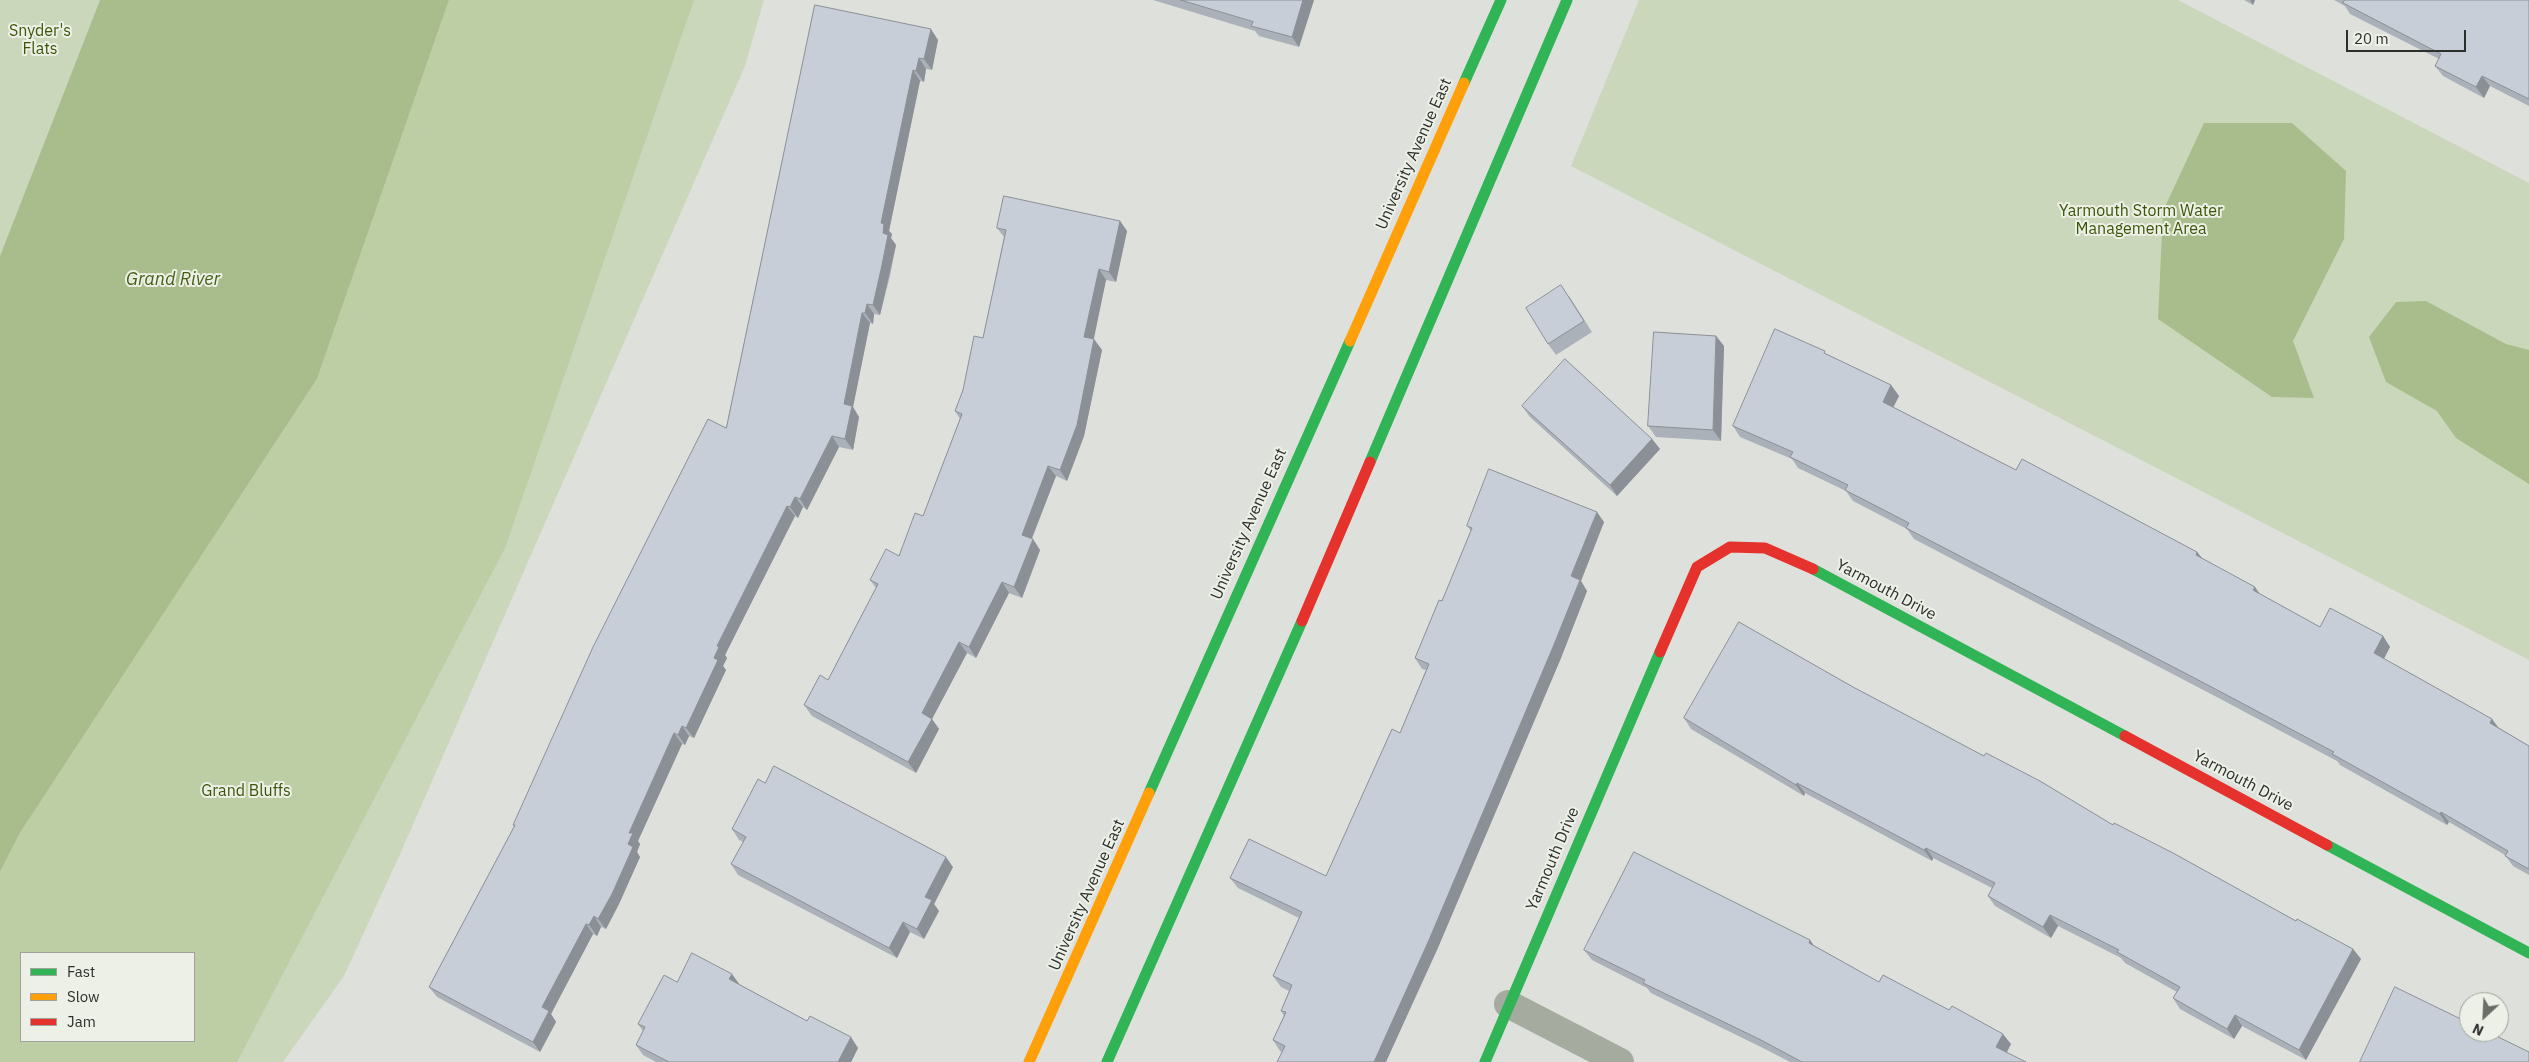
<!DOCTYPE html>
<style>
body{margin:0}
#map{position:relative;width:2529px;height:1062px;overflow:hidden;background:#dee1db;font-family:"IBM Plex Sans",sans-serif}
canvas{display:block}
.legend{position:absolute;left:20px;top:952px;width:175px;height:90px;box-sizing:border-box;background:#ecf0e6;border:1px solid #a0a39c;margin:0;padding:6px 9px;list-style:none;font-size:15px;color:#2d2f2c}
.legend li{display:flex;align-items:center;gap:10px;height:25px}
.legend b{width:25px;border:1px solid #a0a39c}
.north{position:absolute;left:2459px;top:992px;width:50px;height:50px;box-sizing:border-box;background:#ecf0e6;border:1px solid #a0a39c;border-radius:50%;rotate:205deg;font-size:14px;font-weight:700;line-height:20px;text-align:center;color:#2d2f2c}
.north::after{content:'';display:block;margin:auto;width:18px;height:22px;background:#6b6d69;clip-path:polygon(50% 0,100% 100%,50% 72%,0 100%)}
.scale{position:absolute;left:2346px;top:30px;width:120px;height:22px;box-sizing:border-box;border:2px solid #2d2f2c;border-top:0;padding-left:6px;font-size:15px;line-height:18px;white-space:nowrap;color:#2d2f2c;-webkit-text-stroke:4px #ecf0e6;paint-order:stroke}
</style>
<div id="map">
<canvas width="2529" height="1062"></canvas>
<ul class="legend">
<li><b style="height:6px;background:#30b455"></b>Fast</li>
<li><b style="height:6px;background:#ff9f0a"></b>Slow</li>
<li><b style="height:6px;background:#e5322d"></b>Jam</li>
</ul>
<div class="north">N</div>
<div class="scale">20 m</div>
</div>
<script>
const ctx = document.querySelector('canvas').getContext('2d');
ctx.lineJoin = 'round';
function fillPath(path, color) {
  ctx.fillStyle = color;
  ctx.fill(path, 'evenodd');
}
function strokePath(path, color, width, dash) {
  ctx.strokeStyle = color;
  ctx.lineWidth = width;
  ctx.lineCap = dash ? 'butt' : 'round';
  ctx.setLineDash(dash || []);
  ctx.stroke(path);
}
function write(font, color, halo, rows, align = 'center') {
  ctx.font = font + ' "IBM Plex Sans",sans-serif';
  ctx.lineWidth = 4;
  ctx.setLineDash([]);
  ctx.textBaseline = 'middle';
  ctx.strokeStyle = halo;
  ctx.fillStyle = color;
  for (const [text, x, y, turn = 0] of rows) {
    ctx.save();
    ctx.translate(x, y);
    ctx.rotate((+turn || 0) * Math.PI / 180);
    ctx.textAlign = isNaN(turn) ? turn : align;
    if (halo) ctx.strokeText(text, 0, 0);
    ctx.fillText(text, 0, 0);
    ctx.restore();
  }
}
fillPath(new Path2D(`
 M 0,0 L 100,0 L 0,256 Z
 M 449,0 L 764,0 L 745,66 L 401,852 L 344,976 L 283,1062 L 0,1062 L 0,872 L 317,379 ZM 21,953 L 194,953 L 194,1041 L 21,1041 Z
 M 1639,0 L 2178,0 L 2529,183 L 2529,660 L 1571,166 Z`), '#cbd7bb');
fillPath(new Path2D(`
 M 449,0 L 694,0 L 505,548 L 237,1062 L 0,1062 L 0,872 L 20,833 L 317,379 ZM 21,953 L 194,953 L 194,1041 L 21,1041 Z`), '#bdcea5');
fillPath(new Path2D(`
 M 100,0 L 449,0 L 317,379 L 20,833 L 0,872 L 0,256 Z
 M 2204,123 L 2292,123 L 2346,171 L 2344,239 L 2293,341 L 2314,398 L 2272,397 L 2158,319 L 2163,211 Z
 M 2426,301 L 2506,344 L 2529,350 L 2529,484 L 2456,438 L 2437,411 L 2386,382 L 2369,337 L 2396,302 Z`), '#a8bd8b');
strokePath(new Path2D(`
 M 1508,1004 L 1620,1062`), '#a6aba0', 28);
strokePath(new Path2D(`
 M 1464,83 L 1501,0
 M 1370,462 L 1567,0
 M 1813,569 L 2125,736
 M 1149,793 L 1350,341
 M 2327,845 L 2529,953
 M 1107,1062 L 1302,621
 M 1485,1062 L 1660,652`), '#30b455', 11);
strokePath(new Path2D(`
 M 1350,341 L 1464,83
 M 1029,1062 L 1149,793`), '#ff9f0a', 11);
strokePath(new Path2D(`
 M 1302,621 L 1370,462
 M 1660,652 L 1697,567 L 1730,547 L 1765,548 L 1813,569
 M 2125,736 L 2327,845`), '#e5322d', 11);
fillPath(new Path2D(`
 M 1153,0 L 1314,0 L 1299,47 L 1259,36 L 1255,31 Z
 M 2244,0 L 2255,0 L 2253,5 Z
 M 2334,0 L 2529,0 L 2529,106 L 2490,86 L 2484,98 L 2443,76 L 2435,66 L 2439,59 L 2350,14 L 2345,6 Z
 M 815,5 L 938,40 L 932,70 L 926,69 L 924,82 L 920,81 L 889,231 L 892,234 L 891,238 L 896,245 L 890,276 L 880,315 L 874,314 L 873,324 L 870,323 L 853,407 L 859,417 L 853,450 L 839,447 L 807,510 L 803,507 L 798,518 L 795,516 L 725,655 L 727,658 L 723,666 L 726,670 L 694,738 L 689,736 L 685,745 L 682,744 L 638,841 L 640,844 L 637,852 L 640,857 L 619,904 L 606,929 L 601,927 L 597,936 L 593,934 L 551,1014 L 556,1022 L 540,1052 L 437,997 L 429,987 L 514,827 L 513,825 L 726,428 Z
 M 1120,221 L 1127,231 L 1116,282 L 1106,280 L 1093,339 L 1102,350 L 1084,436 L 1067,481 L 1056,476 L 1032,539 L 1040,550 L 1022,598 L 1009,593 L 976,658 L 967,653 L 932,719 L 939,729 L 916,773 L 812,716 L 804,705 L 828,680 L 876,588 L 870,580 L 899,556 L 923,516 L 960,419 L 955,411 L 983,338 L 1004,237 L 997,228 Z
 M 1569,296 L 1592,332 L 1556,355 L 1548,344 Z
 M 1716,336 L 1724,346 L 1721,441 L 1656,437 L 1648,426 Z
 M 1828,355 L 1891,385 L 1899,396 L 1893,407 L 2016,470 L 2197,552 L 2202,558 L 2260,594 L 2320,627 L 2383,636 L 2390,647 L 2384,659 L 2492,719 L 2499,728 L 2529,746 L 2529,875 L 2513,866 L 2505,855 L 2449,822 L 2447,825 L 2340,765 L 2337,761 L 2211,694 L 1914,539 L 1907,529 L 1853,501 L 1846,491 L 1798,468 L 1792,459 L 1740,437 L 1733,426 Z
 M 1522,406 L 1652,439 L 1660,449 L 1617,496 L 1530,417 Z
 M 1604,522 L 1581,581 L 1587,591 L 1561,658 L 1437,950 L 1282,1052 L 1280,1051 L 1273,1040 L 1284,1016 L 1281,1011 L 1289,991 L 1281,987 L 1273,976 L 1299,918 L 1238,888 L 1230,878 L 1326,876 L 1400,733 L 1426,670 L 1422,669 L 1415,658 L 1442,601 L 1471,531 L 1467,526 Z
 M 1853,687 L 2113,825 L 2296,921 L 2353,949 L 2361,959 L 2306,1060 L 2242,1026 L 2234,1039 L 2180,1009 L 2173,998 L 2177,992 L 2125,963 L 2121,958 L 2058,926 L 2051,938 L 1995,906 L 1988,896 L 1992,888 L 1933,858 L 1932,861 L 1805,793 L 1804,796 L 1691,729 L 1684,718 Z
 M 732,829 L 953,867 L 934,904 L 939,911 L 924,939 L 910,932 L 897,958 L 738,875 L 731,864 L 743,842 L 739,840 Z
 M 1815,946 L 1879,982 L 2011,1044 L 2006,1052 L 2026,1062 L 1790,1062 L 1767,1050 L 1651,993 L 1647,988 L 1592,960 L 1584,950 Z
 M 677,982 L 740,985 L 858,1048 L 851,1062 L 656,1062 L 643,1055 L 636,1045 L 643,1031 L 638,1024 Z`), '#abb1b9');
fillPath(new Path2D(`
 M 1303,0 L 1314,0 L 1299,47 L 1292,37 Z
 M 2250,0 L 2255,0 L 2253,5 Z
 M 931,29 L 938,40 L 932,70 L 924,59 Z
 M 919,58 L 926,69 L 924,82 L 916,71 Z
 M 913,70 L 920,81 L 889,231 L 892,234 L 891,238 L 896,245 L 880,315 L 873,305 L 883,233 L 881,223 Z
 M 2482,76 L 2490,86 L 2484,98 L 2476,87 Z
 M 1120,221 L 1127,231 L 1116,282 L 1109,272 Z
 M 1099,269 L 1106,280 L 1092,348 L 1084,337 Z
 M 867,304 L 874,314 L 873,324 L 865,313 Z
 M 862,313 L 870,323 L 853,407 L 859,417 L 853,450 L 845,439 L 844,404 Z
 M 1716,336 L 1724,346 L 1721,441 L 1713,430 Z
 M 1094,339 L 1102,350 L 1084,436 L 1067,481 L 1060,470 Z
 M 1891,385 L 1899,396 L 1891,412 L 1883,402 Z
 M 832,436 L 839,447 L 807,510 L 800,499 Z
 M 1652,439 L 1660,449 L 1617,496 L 1610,485 Z
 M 1048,466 L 1056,476 L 1029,545 L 1022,535 Z
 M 795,497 L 803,507 L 798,518 L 790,507 Z
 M 787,506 L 795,516 L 725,655 L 727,658 L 723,666 L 726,670 L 694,738 L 686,728 L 714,658 L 717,646 Z
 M 1597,512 L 1604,522 L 1581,581 L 1587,591 L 1561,658 L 1437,950 L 1386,1062 L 1374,1062 Z
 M 1033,539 L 1040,550 L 1022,598 L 1014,587 Z
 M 2197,552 L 2205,562 L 2196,555 Z
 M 1002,582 L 1009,593 L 976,658 L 969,647 Z
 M 2255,587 L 2262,597 L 2253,590 Z
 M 2383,636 L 2390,647 L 2381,664 L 2374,653 Z
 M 959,642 L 967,653 L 932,719 L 939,729 L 916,773 L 908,762 L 922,713 Z
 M 2492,719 L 2499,729 L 2490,723 Z
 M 682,726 L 689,736 L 685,745 L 678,735 Z
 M 674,733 L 682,744 L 638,841 L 640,844 L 637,852 L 640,857 L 619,904 L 606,929 L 598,919 L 629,833 Z
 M 1797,783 L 1805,793 L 1804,796 L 1796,785 Z
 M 2441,812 L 2449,822 L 2447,825 L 2440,814 Z
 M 1926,848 L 1933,858 L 1932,861 L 1924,850 Z
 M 946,857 L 953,867 L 934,904 L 939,911 L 924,939 L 917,929 L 925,897 Z
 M 2050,915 L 2058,926 L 2051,938 L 2043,927 Z
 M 594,916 L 601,927 L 597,936 L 589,925 Z
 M 903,922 L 910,932 L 897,958 L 889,948 Z
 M 586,924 L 593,934 L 551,1014 L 556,1022 L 540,1052 L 533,1042 L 542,1007 Z
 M 1810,940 L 1818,951 L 1809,943 Z
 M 2353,949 L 2361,959 L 2306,1060 L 2299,1050 Z
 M 732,974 L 740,985 L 729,979 Z
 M 2235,1015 L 2242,1026 L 2234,1039 L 2227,1029 Z
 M 2003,1034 L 2011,1044 L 2004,1058 L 1996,1047 Z
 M 851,1037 L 858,1048 L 851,1062 L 838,1062 Z`), '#8b9096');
const building = new Path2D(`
 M 1181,0 L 1303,0 L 1292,37 L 1251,26 L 1253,22 Z
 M 2345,0 L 2529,0 L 2529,99 L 2482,76 L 2476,87 L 2435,66 L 2441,54 L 2343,3 Z
 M 815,5 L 931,29 L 924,59 L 919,58 L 916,71 L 913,70 L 881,223 L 884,224 L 883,233 L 888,235 L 882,265 L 873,305 L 867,304 L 865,313 L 862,313 L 844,404 L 852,406 L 845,439 L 832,436 L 800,499 L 795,497 L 790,507 L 787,506 L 717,646 L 719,647 L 714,658 L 718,660 L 686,728 L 682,726 L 678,735 L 674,733 L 629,833 L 633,833 L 628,844 L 633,847 L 612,894 L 598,919 L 594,916 L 589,925 L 586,924 L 542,1007 L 549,1011 L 533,1042 L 429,987 L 515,825 L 513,825 L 593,647 L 708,419 L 726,428 Z
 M 1004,196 L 1120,221 L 1109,272 L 1099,269 L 1084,337 L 1094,339 L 1077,425 L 1060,470 L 1048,466 L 1022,535 L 1033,539 L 1014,587 L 1002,582 L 969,647 L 959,642 L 922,713 L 932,719 L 908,762 L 804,705 L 820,675 L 828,680 L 878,584 L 870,580 L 886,549 L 899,556 L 915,513 L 923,516 L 962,414 L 955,411 L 963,390 L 974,336 L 983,338 L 1006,230 L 997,228 Z
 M 1561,285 L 1584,321 L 1548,344 L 1526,308 Z
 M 1775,329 L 1825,351 L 1824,353 L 1891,385 L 1883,402 L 2016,470 L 2022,459 L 2197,552 L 2196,555 L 2255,587 L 2253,590 L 2320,627 L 2330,608 L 2383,636 L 2374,653 L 2492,719 L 2490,723 L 2529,746 L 2529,869 L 2505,856 L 2508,851 L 2441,812 L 2440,814 L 2332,754 L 2334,752 L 2204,683 L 1906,528 L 1909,523 L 1845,490 L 1848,485 L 1790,457 L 1793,452 L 1733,426 Z
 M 1654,332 L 1716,336 L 1713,430 L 1648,426 Z
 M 1565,359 L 1652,439 L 1610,485 L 1522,406 Z
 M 1489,469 L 1597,512 L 1571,576 L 1580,580 L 1553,647 L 1429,940 L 1374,1062 L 1277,1062 L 1285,1046 L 1273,1040 L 1286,1012 L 1281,1011 L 1292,985 L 1273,976 L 1302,912 L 1230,878 L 1249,839 L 1326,876 L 1392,729 L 1400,733 L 1429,664 L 1415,658 L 1439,600 L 1442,601 L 1472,528 L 1467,526 Z
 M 1739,622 L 1853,687 L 1984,756 L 1986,753 L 2040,781 L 2113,825 L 2114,823 L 2173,853 L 2296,921 L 2297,919 L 2353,949 L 2299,1050 L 2235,1015 L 2227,1029 L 2173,998 L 2180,987 L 2117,952 L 2119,950 L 2050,915 L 2043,927 L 1988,896 L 1995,883 L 1926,848 L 1924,850 L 1797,783 L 1796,785 L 1684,718 Z
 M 774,766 L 946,857 L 925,897 L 932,900 L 917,929 L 903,922 L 889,948 L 731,864 L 746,837 L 732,829 L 758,779 L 765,783 Z
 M 1634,852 L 1810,940 L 1809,943 L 1879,982 L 1883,975 L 1949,1010 L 1952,1006 L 2003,1034 L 1996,1047 L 2026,1062 L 1802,1062 L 1759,1039 L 1643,983 L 1645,980 L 1584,950 Z
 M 692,953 L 732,974 L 729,979 L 807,1021 L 810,1016 L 851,1037 L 838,1062 L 669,1062 L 636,1045 L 645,1027 L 638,1024 L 664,975 L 677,982 Z
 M 2395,987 L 2469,1023 L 2469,1032 L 2488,1032 L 2529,1052 L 2529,1062 L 2360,1062 Z`);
fillPath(building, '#c7ced7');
strokePath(building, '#8b9096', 1);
write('16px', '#3d5507', '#ecf0e6', [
 ["Snyder's",40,31],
 ["Flats",40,49],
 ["Yarmouth Storm Water",2141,211],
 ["Management Area",2141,229],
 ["Grand Bluffs",246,791]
]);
write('16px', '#2d2f2c', '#ecf0e6', [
 ["University Avenue East",1414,154,-66],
 ["University Avenue East",1249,524,-66],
 ["Yarmouth Drive",1886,590,28],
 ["Yarmouth Drive",2243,781,28],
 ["Yarmouth Drive",1553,859,-67],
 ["University Avenue East",1087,895,-66]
]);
write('italic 18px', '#465f15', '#ecf0e6', [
 ["Grand River",173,280]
]);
</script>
